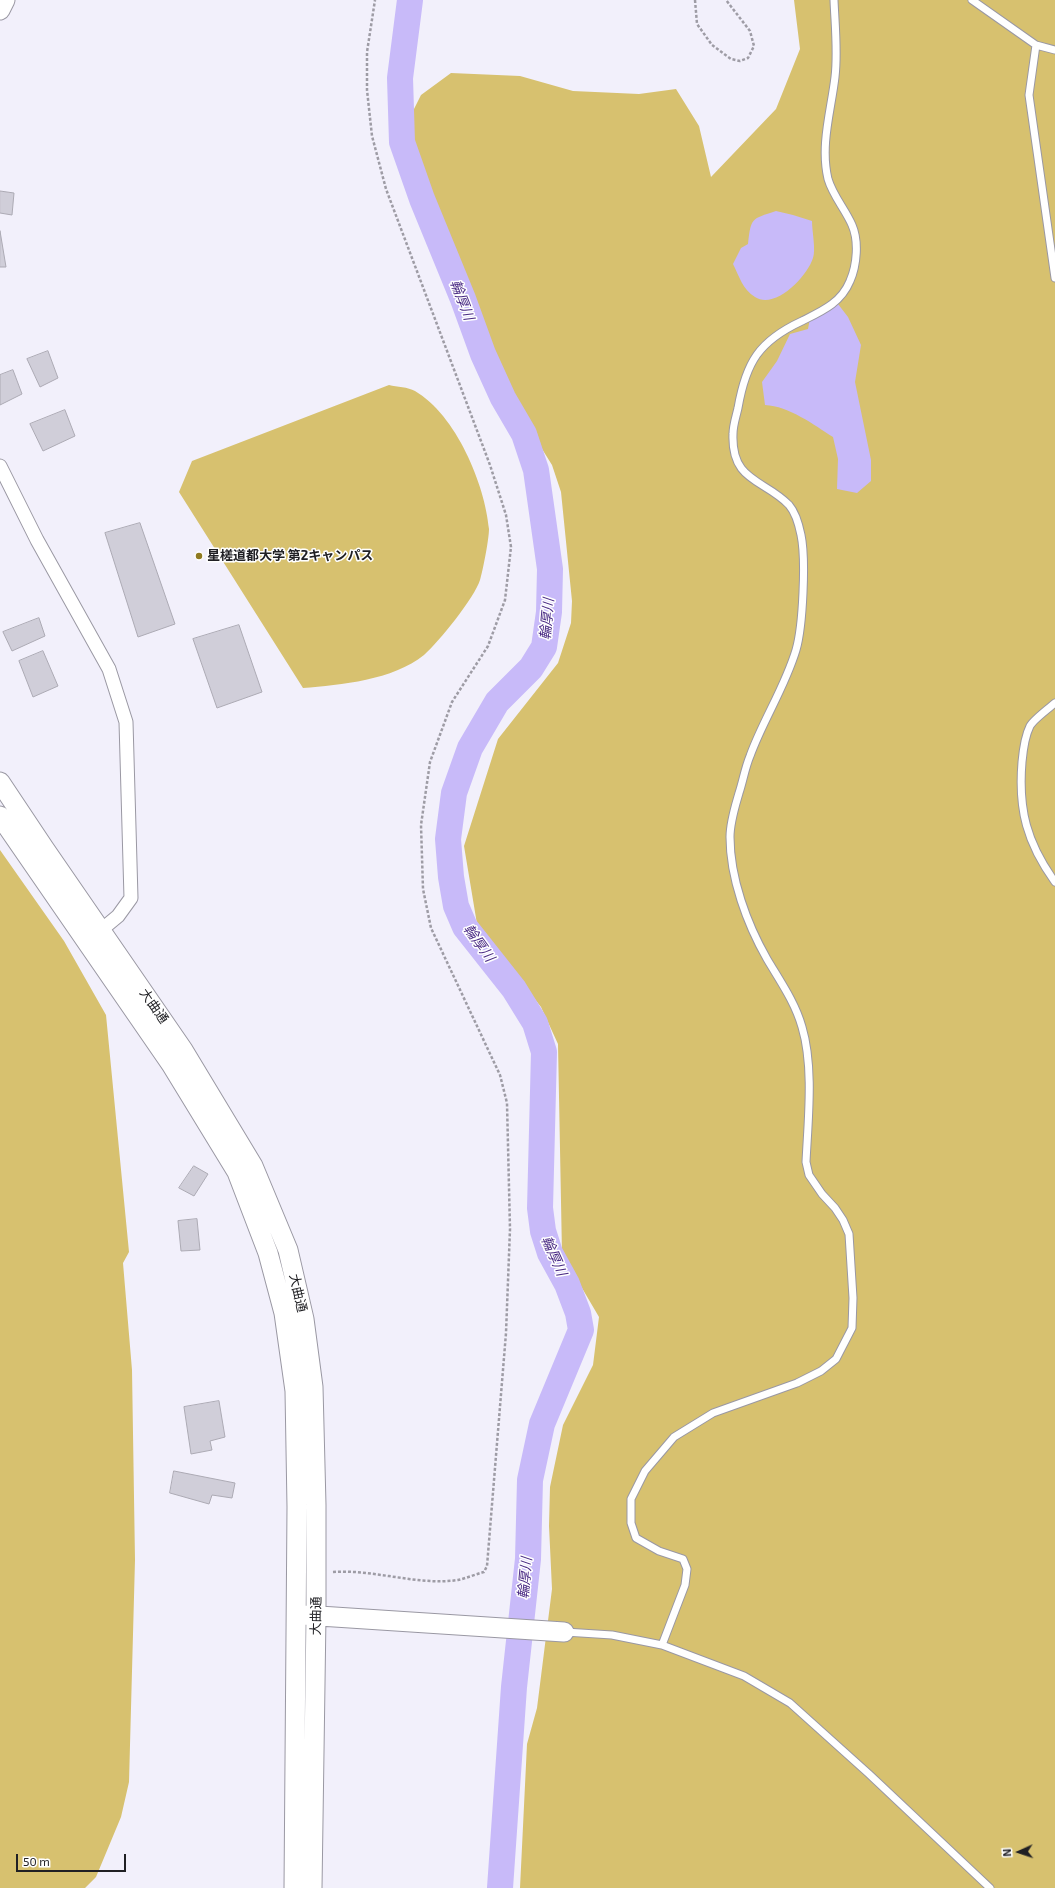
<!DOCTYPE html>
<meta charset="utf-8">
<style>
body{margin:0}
#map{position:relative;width:1055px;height:1888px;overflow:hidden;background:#f2f0fb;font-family:"Exo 2",sans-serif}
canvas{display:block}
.north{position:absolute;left:999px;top:1832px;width:40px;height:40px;-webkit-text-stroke:3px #fff;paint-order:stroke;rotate:267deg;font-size:11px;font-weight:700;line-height:16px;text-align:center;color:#202024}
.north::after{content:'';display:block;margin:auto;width:14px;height:18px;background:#202024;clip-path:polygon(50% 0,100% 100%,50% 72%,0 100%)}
.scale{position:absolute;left:16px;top:1854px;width:110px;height:18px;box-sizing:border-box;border:2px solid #202024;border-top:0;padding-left:5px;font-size:12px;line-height:14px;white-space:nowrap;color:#202024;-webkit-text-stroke:3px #fff;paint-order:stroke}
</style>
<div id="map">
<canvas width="1055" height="1888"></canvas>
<div class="north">N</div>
<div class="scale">50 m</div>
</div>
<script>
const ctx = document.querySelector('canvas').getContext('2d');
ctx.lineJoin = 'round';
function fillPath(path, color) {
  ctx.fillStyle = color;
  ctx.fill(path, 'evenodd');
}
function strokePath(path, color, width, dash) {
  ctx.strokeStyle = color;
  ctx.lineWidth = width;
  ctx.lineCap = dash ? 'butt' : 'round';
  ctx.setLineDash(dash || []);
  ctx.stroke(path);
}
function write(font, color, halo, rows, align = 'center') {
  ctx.font = font + ' "Exo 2","Noto Sans JP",sans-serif';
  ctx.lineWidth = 3;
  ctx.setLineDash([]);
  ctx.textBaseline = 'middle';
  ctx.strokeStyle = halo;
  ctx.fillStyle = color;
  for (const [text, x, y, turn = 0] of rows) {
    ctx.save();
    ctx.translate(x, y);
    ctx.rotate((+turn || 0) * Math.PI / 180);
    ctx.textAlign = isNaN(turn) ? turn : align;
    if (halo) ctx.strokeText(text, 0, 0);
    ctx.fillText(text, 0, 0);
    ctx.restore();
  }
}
fillPath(new Path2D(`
 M 794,0 L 1055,0 L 1055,1888 L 520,1888 L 527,1744 L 537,1708 L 552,1589 L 549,1526 L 550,1487 L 563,1425 L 593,1365 L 599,1317 L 562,1254 L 558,1044 L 541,1007 L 512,970 L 479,936 L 464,846 L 498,739 L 558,663 L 571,623 L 572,601 L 561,492 L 552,465 L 494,372 L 465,291 L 409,165 L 405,127 L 421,95 L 451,73 L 520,76 L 573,91 L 639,94 L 676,89 L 699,126 L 711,177 L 776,109 L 800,49 Z
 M 389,385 C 397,387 408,387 415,391 C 456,415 485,484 489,529 C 489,539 483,570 480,580 C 475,597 438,643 424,655 C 393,680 341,685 303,688 L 179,492 L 192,461 Z
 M 0,850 L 64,941 L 106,1015 L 129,1252 L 123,1263 L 132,1370 L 135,1560 L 129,1782 L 121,1817 L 96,1877 L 85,1888 L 0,1888 Z`), '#d7c16f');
fillPath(new Path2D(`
 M 776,211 L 793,215 L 812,221 C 812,231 816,250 813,258 C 807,277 775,310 755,297 C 743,290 739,276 733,264 L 741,248 L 748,244 C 751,218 751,219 776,211 Z
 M 838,304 L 848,317 L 861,345 L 855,382 L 871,460 L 871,481 L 857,493 L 837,489 L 838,459 L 833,437 C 814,425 789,406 765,405 L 762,382 L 777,361 L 790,334 L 808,329 L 811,313 L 825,307 Z`), '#c8baf9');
strokePath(new Path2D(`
 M 410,0 L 400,78 L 402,142 L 422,199 L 463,299 L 483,354 L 503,398 L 524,434 L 536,470 L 550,569 L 549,612 L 544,647 L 531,668 L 497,702 L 470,748 L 454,793 L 448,839 L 451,877 L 456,906 L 465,927 L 514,989 L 535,1023 L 544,1052 L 540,1208 L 543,1231 L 550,1253 L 567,1284 L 578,1313 L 581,1330 L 542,1424 L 530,1480 L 528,1559 L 514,1687 L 500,1888`), '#c8baf9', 26);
const building = new Path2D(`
 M 0,191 L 14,193 L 12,215 L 0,213 Z
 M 0,231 L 6,267 L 0,267 Z
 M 48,351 L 58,378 L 40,387 L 27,359 Z
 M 13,370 L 22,394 L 0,405 L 0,375 Z
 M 65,410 L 75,436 L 43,451 L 30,424 Z
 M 140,523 L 175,624 L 138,637 L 105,533 Z
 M 39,618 L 45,636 L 12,651 L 3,632 Z
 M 239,625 L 262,692 L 217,708 L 193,639 Z
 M 43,651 L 58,686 L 33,697 L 19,661 Z
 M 194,1166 L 208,1174 L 194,1196 L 179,1188 Z
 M 197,1219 L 200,1250 L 181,1251 L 178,1221 Z
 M 219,1401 L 225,1437 L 210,1441 L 212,1450 L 191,1454 L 184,1407 Z
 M 174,1471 L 235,1483 L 232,1498 L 212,1495 L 209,1504 L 170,1493 Z`);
fillPath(building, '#d0ced9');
strokePath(building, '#acaab4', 1);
const lane = new Path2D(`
 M 972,0 L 1036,45 L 1055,50
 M 1036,45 L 1029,95 L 1055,278
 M 1055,703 C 1049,708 1033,720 1030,726 C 1025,736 1023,751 1022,762 C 1018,810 1027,843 1055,882
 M 565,1632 L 612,1635 L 662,1645 L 744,1676 L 790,1703 L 869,1774 L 990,1888
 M 662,1645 L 685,1585 L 687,1569 L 683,1559 L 659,1551 L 636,1538 L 631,1523 L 631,1499 L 645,1471 L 674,1437 L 713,1413 L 797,1383 L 821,1371 L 836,1359 L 852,1328 L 853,1298 L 849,1234 L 843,1220 L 835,1208 L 822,1194 L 809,1175 L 806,1162 C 808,1120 814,1067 802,1027 C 795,1002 780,981 767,959 C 747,924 730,878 730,837 C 730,822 735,807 739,793 C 743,781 745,768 750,756 C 763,720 785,687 796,650 C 803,626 806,559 801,535 C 799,525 795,512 789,505 C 764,479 731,482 733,434 C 733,425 736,417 738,408 C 746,362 759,341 802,321 C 822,311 841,303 850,281 C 857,265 859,241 852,225 C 845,209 833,196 828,179 C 820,145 831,111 835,77 C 838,52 835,25 834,0`);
const street = new Path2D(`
 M 0,466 L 37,540 L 109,669 L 126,722 L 131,898 L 118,916 L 94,936`);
const secondary = new Path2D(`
 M 0,10 L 5,0
 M 0,782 L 44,848 L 183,1050 L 253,1166 L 288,1250 L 304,1319 L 313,1387 L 316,1505 L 316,1616 L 312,1888
 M 0,816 L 171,1064 L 237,1172 L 268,1253 L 284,1313 L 295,1391 L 297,1507 L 294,1888
 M 304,1615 L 564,1632`);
strokePath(lane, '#9a98a3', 9);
strokePath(street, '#9a98a3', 15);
strokePath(secondary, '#9a98a3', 21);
strokePath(new Path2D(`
 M 695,0 L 697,24 L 712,45 L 731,59 L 740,61 L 748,58 L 754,46 L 750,31 L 726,0
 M 333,1572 C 374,1569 418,1586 458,1580 C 467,1578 476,1574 484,1572 L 487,1566 L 506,1333 L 510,1229 L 507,1103 L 500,1075 L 431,928 L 423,889 L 421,825 L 430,762 L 452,702 L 488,646 L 505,600 L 511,547 L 506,515 L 490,465 L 386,189 L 372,136 L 367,90 L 367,52 L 375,0`), '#9e9ca5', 2.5, [3, 2]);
strokePath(lane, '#fff', 7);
strokePath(street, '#fff', 13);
strokePath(secondary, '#fff', 19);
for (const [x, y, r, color] of [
 [199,556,4,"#8f7a20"]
]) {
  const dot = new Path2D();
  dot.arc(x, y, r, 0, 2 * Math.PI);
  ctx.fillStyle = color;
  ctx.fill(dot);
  strokePath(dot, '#fff', 1.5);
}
write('bold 13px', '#202024', '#fff', [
 ["星槎道都大学 第2キャンパス",207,556]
], 'left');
write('13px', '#202024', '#fff', [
 ["大曲通",154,1006,55],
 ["大曲通",298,1293,77],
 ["大曲通",316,1616,-89]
]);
write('italic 14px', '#4a2b84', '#fff', [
 ["輪厚川",462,300,69],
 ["輪厚川",547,619,-85],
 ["輪厚川",479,943,54],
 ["輪厚川",554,1256,66],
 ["輪厚川",525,1578,-85]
]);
</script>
